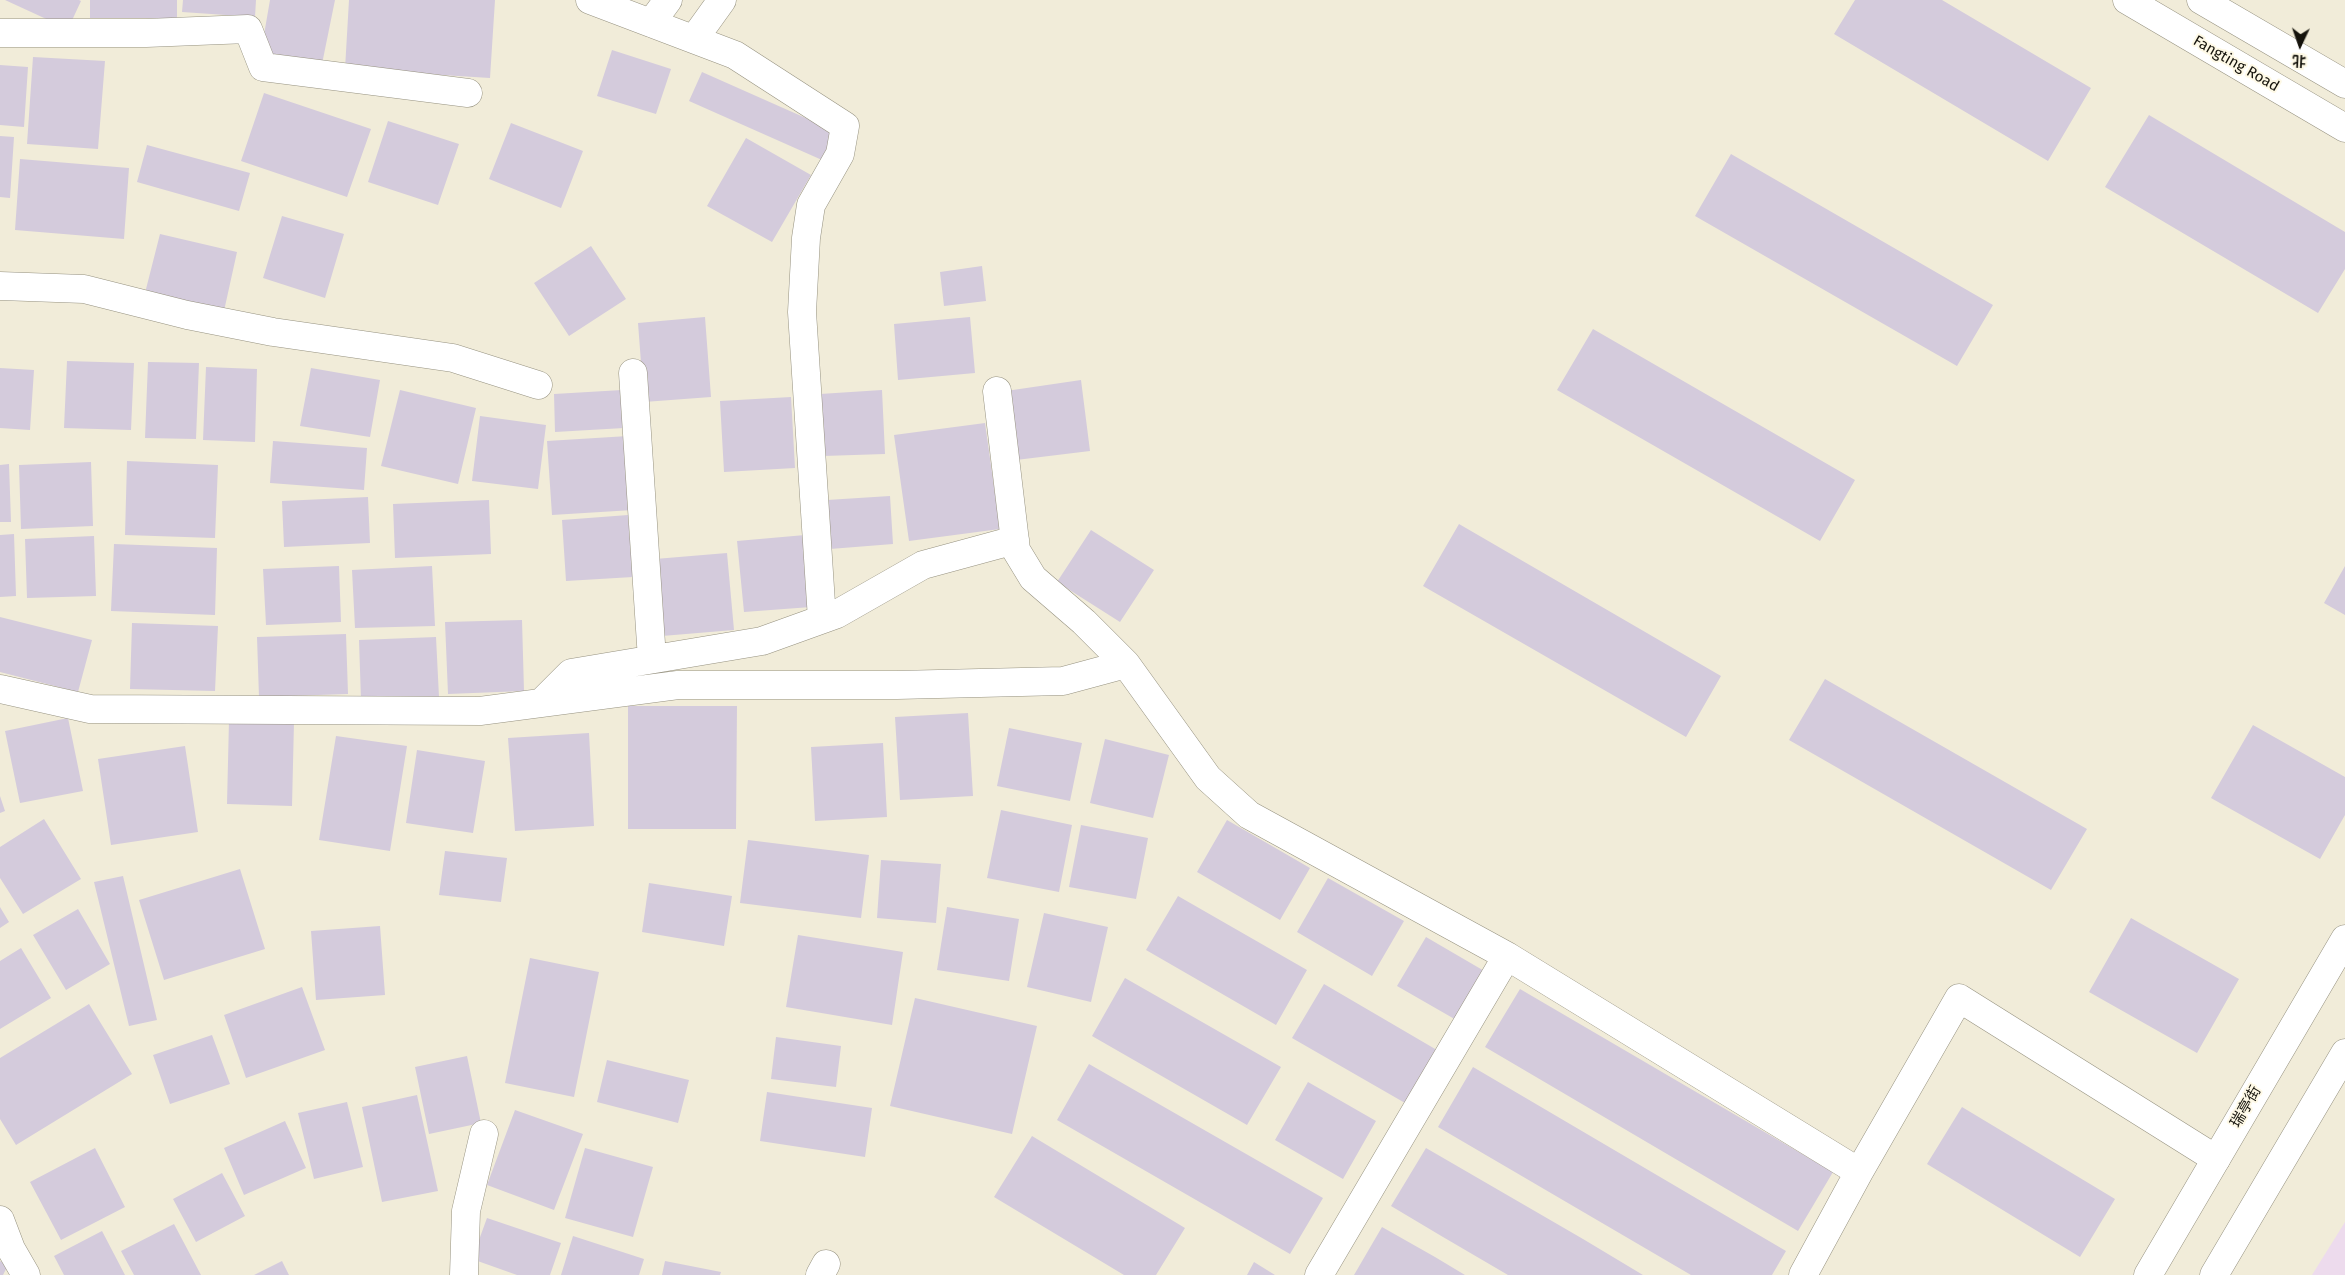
<!DOCTYPE html>
<meta charset="utf-8">
<style>
body{margin:0}
#map{position:relative;width:2345px;height:1275px;overflow:hidden;background:#f1ecd9;font-family:"Fira Sans","Noto Sans SC",sans-serif}
canvas{display:block}
.north{position:absolute;left:2275px;top:20px;width:50px;height:50px;-webkit-text-stroke:4px #fef9e6;paint-order:stroke;rotate:183deg;font-size:14px;font-weight:700;line-height:20px;text-align:center;color:#15130c}
.north::after{content:'';display:block;margin:auto;width:18px;height:22px;background:#15130c;clip-path:polygon(50% 0,100% 100%,50% 72%,0 100%)}
</style>
<div id="map">
<canvas width="2345" height="1275"></canvas>
<div class="north">北</div>
</div>
<script>
const ctx = document.querySelector('canvas').getContext('2d');
ctx.lineJoin = 'round';
function fillPath(path, color) {
  ctx.fillStyle = color;
  ctx.fill(path, 'evenodd');
}
function strokePath(path, color, width, dash) {
  ctx.strokeStyle = color;
  ctx.lineWidth = width;
  ctx.lineCap = dash ? 'butt' : 'round';
  ctx.setLineDash(dash || []);
  ctx.stroke(path);
}
function write(font, color, halo, rows, align = 'center') {
  ctx.font = font + ' "Fira Sans","Noto Sans SC",sans-serif';
  ctx.lineWidth = 4;
  ctx.setLineDash([]);
  ctx.textBaseline = 'middle';
  ctx.strokeStyle = halo;
  ctx.fillStyle = color;
  for (const [text, x, y, turn = 0] of rows) {
    ctx.save();
    ctx.translate(x, y);
    ctx.rotate((+turn || 0) * Math.PI / 180);
    ctx.textAlign = isNaN(turn) ? turn : align;
    if (halo) ctx.strokeText(text, 0, 0);
    ctx.fillText(text, 0, 0);
    ctx.restore();
  }
}
fillPath(new Path2D(`
 M 2345,1222 L 2345,1275 L 2312,1275 Z`), '#eddbed');
fillPath(new Path2D(`
 M 5,0 L 79,0 L 81,1 L 68,29 Z
 M 90,0 L 177,0 L 177,18 L 90,18 Z
 M 183,0 L 256,0 L 255,17 L 182,12 Z
 M 270,0 L 335,0 L 322,64 L 261,52 Z
 M 349,0 L 495,0 L 490,78 L 345,69 Z
 M 1855,0 L 1942,0 L 2091,88 L 2048,161 L 1834,34 Z
 M 612,50 L 671,69 L 656,114 L 597,96 Z
 M 33,57 L 105,61 L 98,149 L 27,144 Z
 M 0,65 L 28,67 L 24,127 L 0,125 Z
 M 702,72 L 835,131 L 822,160 L 689,101 Z
 M 264,93 L 371,129 L 347,197 L 241,161 Z
 M 2149,115 L 2345,232 L 2345,269 L 2318,313 L 2105,187 Z
 M 388,121 L 459,144 L 438,205 L 368,182 Z
 M 511,123 L 583,151 L 561,208 L 489,179 Z
 M 0,136 L 14,137 L 10,198 L 0,197 Z
 M 746,138 L 811,175 L 772,242 L 707,206 Z
 M 147,145 L 250,173 L 239,211 L 137,182 Z
 M 1731,154 L 1993,305 L 1957,366 L 1695,216 Z
 M 20,159 L 129,168 L 124,239 L 15,230 Z
 M 282,216 L 344,234 L 325,298 L 263,278 Z
 M 160,234 L 237,252 L 224,311 L 145,293 Z
 M 591,246 L 626,299 L 569,336 L 534,283 Z
 M 982,266 L 986,301 L 944,306 L 940,272 Z
 M 705,317 L 711,397 L 644,402 L 638,323 Z
 M 970,317 L 975,373 L 898,380 L 894,324 Z
 M 1593,329 L 1855,480 L 1820,541 L 1557,390 Z
 M 67,361 L 134,363 L 131,430 L 64,428 Z
 M 148,362 L 199,363 L 196,439 L 145,438 Z
 M 206,367 L 257,369 L 255,442 L 203,440 Z
 M 0,368 L 34,370 L 30,430 L 0,428 Z
 M 311,368 L 380,380 L 370,437 L 300,426 Z
 M 1081,380 L 1090,451 L 1016,460 L 1006,391 Z
 M 400,390 L 476,408 L 458,484 L 381,466 Z
 M 622,390 L 624,428 L 555,432 L 554,394 Z
 M 882,390 L 885,454 L 823,456 L 820,394 Z
 M 791,397 L 795,468 L 724,472 L 720,401 Z
 M 480,416 L 546,425 L 538,489 L 472,481 Z
 M 985,423 L 1000,529 L 909,541 L 894,435 Z
 M 628,436 L 633,510 L 552,515 L 547,441 Z
 M 273,441 L 367,448 L 364,490 L 270,483 Z
 M 127,461 L 218,465 L 215,538 L 125,535 Z
 M 91,462 L 93,526 L 21,529 L 19,465 Z
 M 9,464 L 11,522 L 0,522 L 0,465 Z
 M 890,496 L 893,544 L 830,549 L 827,500 Z
 M 368,497 L 370,543 L 284,547 L 282,501 Z
 M 489,500 L 491,554 L 395,558 L 393,504 Z
 M 628,515 L 633,577 L 566,581 L 562,520 Z
 M 1459,524 L 1721,676 L 1686,737 L 1423,586 Z
 M 1091,530 L 1154,570 L 1120,622 L 1057,582 Z
 M 14,534 L 16,596 L 0,597 L 0,535 Z
 M 805,535 L 811,607 L 744,612 L 737,541 Z
 M 94,536 L 96,596 L 27,598 L 25,539 Z
 M 114,544 L 217,548 L 215,615 L 111,611 Z
 M 727,553 L 734,630 L 662,636 L 655,559 Z
 M 339,566 L 341,622 L 266,625 L 263,569 Z
 M 432,566 L 435,626 L 355,628 L 352,570 Z
 M 2345,566 L 2345,615 L 2324,603 Z
 M 0,617 L 92,640 L 78,692 L 0,672 Z
 M 522,620 L 524,691 L 448,694 L 445,622 Z
 M 132,623 L 218,626 L 215,691 L 130,689 Z
 M 346,634 L 348,694 L 259,697 L 257,637 Z
 M 436,637 L 439,697 L 361,700 L 359,640 Z
 M 1825,679 L 2087,829 L 2051,890 L 1789,740 Z
 M 628,706 L 737,706 L 736,829 L 628,829 Z
 M 968,713 L 973,796 L 900,800 L 895,717 Z
 M 68,718 L 83,791 L 20,803 L 5,731 Z
 M 229,720 L 294,722 L 292,806 L 227,804 Z
 M 2253,725 L 2345,777 L 2345,815 L 2320,859 L 2211,798 Z
 M 1009,728 L 1082,743 L 1070,801 L 997,786 Z
 M 589,733 L 594,826 L 515,831 L 508,738 Z
 M 336,736 L 407,746 L 390,851 L 319,840 Z
 M 1105,739 L 1169,755 L 1153,818 L 1090,803 Z
 M 883,743 L 887,817 L 815,821 L 811,747 Z
 M 185,746 L 198,832 L 111,845 L 98,759 Z
 M 417,750 L 485,761 L 473,833 L 406,823 Z
 M 0,796 L 5,811 L 0,813 Z
 M 1001,810 L 1072,825 L 1059,892 L 987,878 Z
 M 44,819 L 81,879 L 23,914 L 0,878 L 0,847 Z
 M 1227,820 L 1310,868 L 1280,920 L 1197,872 Z
 M 1081,825 L 1148,838 L 1136,899 L 1069,887 Z
 M 748,840 L 869,855 L 861,918 L 740,903 Z
 M 445,851 L 507,858 L 501,902 L 439,895 Z
 M 881,860 L 941,864 L 936,923 L 877,918 Z
 M 240,869 L 265,949 L 164,980 L 139,900 Z
 M 123,876 L 157,1020 L 129,1026 L 94,882 Z
 M 1328,878 L 1404,921 L 1372,976 L 1297,932 Z
 M 649,883 L 732,896 L 724,946 L 642,932 Z
 M 1178,896 L 1307,970 L 1276,1025 L 1146,950 Z
 M 0,907 L 9,922 L 0,928 Z
 M 947,907 L 1019,919 L 1009,981 L 937,970 Z
 M 78,909 L 110,964 L 66,990 L 33,935 Z
 M 1044,913 L 1108,927 L 1091,1002 L 1027,987 Z
 M 2131,918 L 2239,979 L 2197,1053 L 2089,992 Z
 M 380,926 L 385,995 L 316,1000 L 311,931 Z
 M 798,935 L 903,952 L 892,1025 L 786,1007 Z
 M 1426,937 L 1486,972 L 1458,1021 L 1397,986 Z
 M 21,948 L 51,998 L 0,1029 L 0,961 Z
 M 530,958 L 599,972 L 574,1097 L 505,1083 Z
 M 1125,978 L 1281,1067 L 1247,1125 L 1092,1036 Z
 M 1324,984 L 1442,1053 L 1412,1107 L 1292,1038 Z
 M 302,987 L 325,1050 L 246,1078 L 224,1015 Z
 M 1520,989 L 1833,1172 L 1798,1231 L 1485,1047 Z
 M 915,998 L 1037,1026 L 1012,1134 L 890,1106 Z
 M 89,1004 L 132,1074 L 16,1145 L 0,1119 L 0,1058 Z
 M 212,1035 L 230,1084 L 170,1104 L 153,1055 Z
 M 776,1037 L 841,1046 L 836,1087 L 771,1079 Z
 M 467,1056 L 481,1123 L 429,1134 L 415,1067 Z
 M 607,1060 L 689,1080 L 678,1123 L 597,1102 Z
 M 1089,1064 L 1323,1198 L 1290,1254 L 1057,1120 Z
 M 1473,1067 L 1786,1251 L 1772,1275 L 1691,1275 L 1438,1127 Z
 M 1308,1082 L 1376,1121 L 1343,1179 L 1275,1140 Z
 M 767,1092 L 872,1108 L 865,1157 L 760,1141 Z
 M 417,1095 L 438,1191 L 382,1202 L 362,1107 Z
 M 347,1102 L 363,1167 L 314,1179 L 298,1113 Z
 M 1962,1107 L 2115,1199 L 2080,1257 L 1927,1164 Z
 M 515,1110 L 583,1134 L 554,1210 L 487,1185 Z
 M 285,1121 L 306,1168 L 244,1195 L 224,1148 Z
 M 1032,1136 L 1185,1228 L 1156,1275 L 1124,1275 L 994,1197 Z
 M 95,1148 L 125,1207 L 61,1240 L 30,1182 Z
 M 585,1148 L 653,1167 L 633,1237 L 565,1218 Z
 M 1426,1148 L 1583,1239 L 1643,1275 L 1508,1275 L 1443,1237 L 1391,1206 Z
 M 222,1173 L 245,1216 L 196,1242 L 173,1199 Z
 M 487,1218 L 561,1243 L 550,1275 L 517,1275 L 472,1259 Z
 M 174,1224 L 201,1275 L 134,1275 L 121,1251 Z
 M 1382,1227 L 1435,1257 L 1465,1275 L 1354,1275 Z
 M 102,1231 L 125,1275 L 64,1275 L 54,1256 Z
 M 573,1236 L 644,1259 L 639,1275 L 561,1275 Z
 M 0,1261 L 8,1265 L 3,1275 L 0,1275 Z
 M 282,1261 L 289,1275 L 254,1275 Z
 M 665,1261 L 721,1272 L 720,1275 L 662,1275 Z
 M 1254,1262 L 1275,1275 L 1247,1275 Z`), '#d4cbdc');
const minor = new Path2D(`
 M 590,0 L 735,55 L 845,126 L 840,154 L 811,205 L 806,238 L 802,312 L 822,619
 M 2127,0 L 2345,128
 M 2201,0 L 2345,84
 M 651,23 L 668,0
 M 0,33 L 146,33 L 248,29 L 263,67 L 468,93
 M 694,39 L 722,0
 M 0,286 L 84,289 L 187,315 L 273,332 L 453,358 L 538,385
 M 633,373 L 652,659
 M 997,391 L 1016,550 L 1033,578 L 1084,622 L 1126,664
 M 0,689 L 90,709 L 480,711 L 678,685 L 897,685 L 1063,681 L 1126,664 L 1208,778 L 1249,815 L 1507,956 L 1319,1275
 M 541,703 L 571,673 L 762,641 L 837,614 L 923,565 L 1015,540
 M 1507,956 L 1859,1172 L 1959,998 L 2216,1159
 M 0,1220 L 11,1249 L 26,1275
 M 464,1275 L 466,1211 L 484,1134
 M 820,1275 L 826,1264
 M 1803,1275 L 1859,1172`);
const major = new Path2D(`
 M 2148,1275 L 2345,939
 M 2214,1275 L 2345,1053`);
strokePath(minor, '#969280', 29);
strokePath(major, '#969280', 29);
strokePath(minor, '#fff', 28);
strokePath(major, '#fff', 28);
write('15px', '#15130c', '#fef9e6', [
 ["Fangting Road",2236,64,30],
 ["瑞亭街",2246,1107,-60]
]);
</script>
